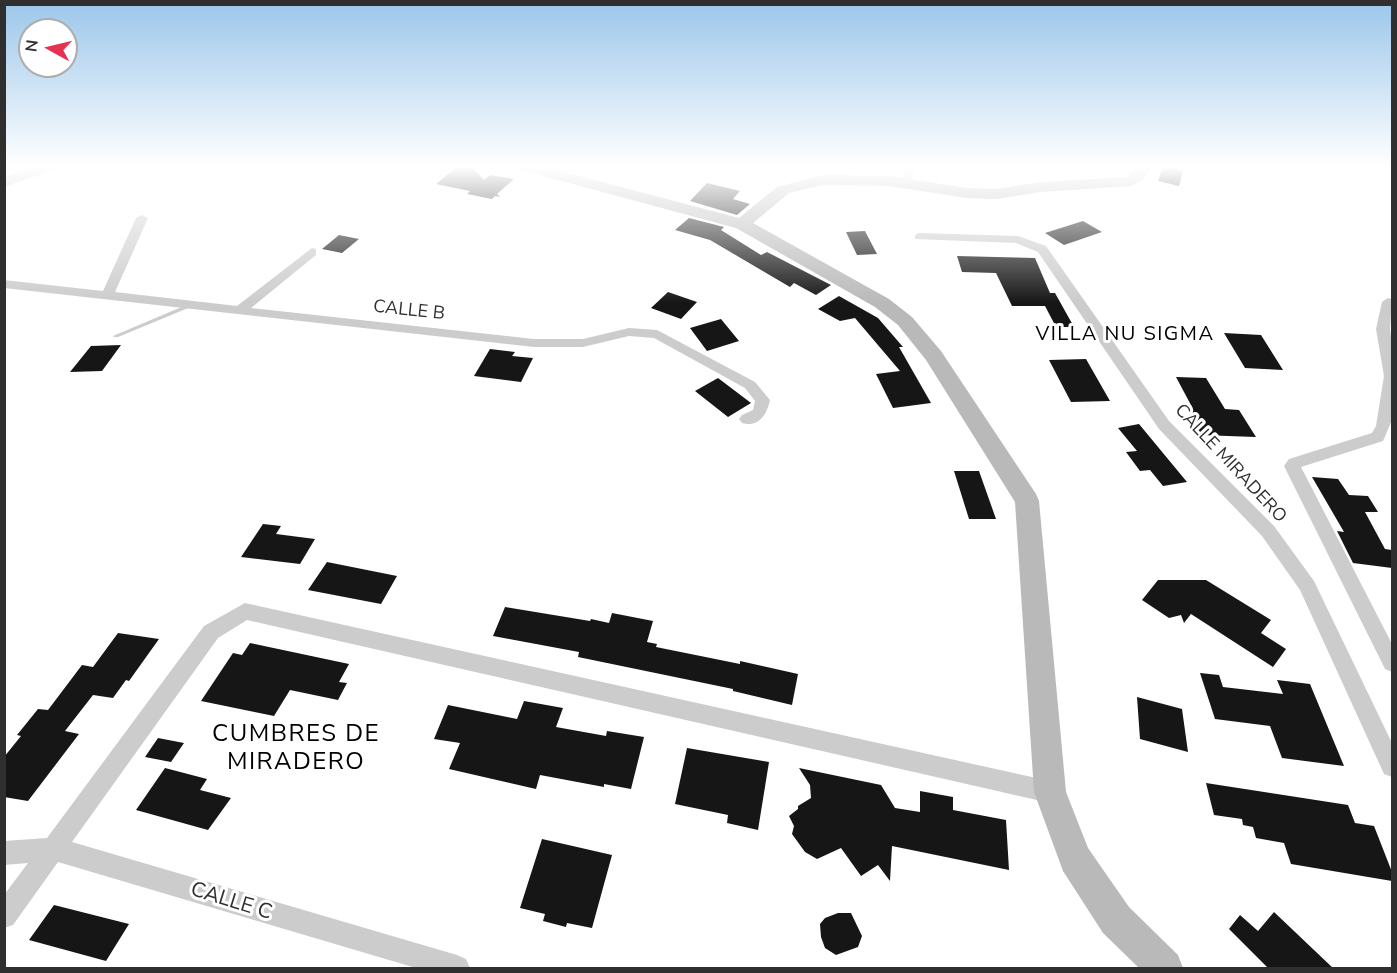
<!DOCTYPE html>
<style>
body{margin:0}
#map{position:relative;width:1397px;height:973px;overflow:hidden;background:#fff;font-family:"Nunito Sans",sans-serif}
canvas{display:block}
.frame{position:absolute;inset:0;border:6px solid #2f2f2f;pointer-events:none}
.north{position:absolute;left:18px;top:18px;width:60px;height:60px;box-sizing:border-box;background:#fff;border:2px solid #acacac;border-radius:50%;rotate:278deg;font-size:16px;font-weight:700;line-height:24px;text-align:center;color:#2f2f2f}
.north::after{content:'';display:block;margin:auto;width:21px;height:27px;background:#e63150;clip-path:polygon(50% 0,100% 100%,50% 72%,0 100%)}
</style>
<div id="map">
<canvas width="1397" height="973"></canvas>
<div class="frame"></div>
<div class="north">N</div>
</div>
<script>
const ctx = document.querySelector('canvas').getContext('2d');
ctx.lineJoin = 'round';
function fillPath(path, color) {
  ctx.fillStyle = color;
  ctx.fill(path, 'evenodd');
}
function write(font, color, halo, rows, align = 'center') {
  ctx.font = font + ' "Nunito Sans",sans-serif';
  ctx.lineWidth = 6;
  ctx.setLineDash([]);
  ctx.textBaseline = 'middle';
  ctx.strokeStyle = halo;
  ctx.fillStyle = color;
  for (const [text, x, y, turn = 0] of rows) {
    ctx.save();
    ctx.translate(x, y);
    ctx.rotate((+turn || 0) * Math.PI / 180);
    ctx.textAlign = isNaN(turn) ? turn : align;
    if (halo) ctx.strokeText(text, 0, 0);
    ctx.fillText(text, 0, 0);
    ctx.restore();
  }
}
fillPath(new Path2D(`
 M 458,166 L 471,166 L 484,180 L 490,175 L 514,179 L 497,194 L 500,197 L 495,196 L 492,199 L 467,194 L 470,191 L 436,184 Z
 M 1163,166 L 1183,171 L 1179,186 L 1158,181 Z
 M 707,183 L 740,191 L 733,199 L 750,204 L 737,215 L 690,201 Z
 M 689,218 L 724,227 L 721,230 L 761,255 L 767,252 L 831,285 L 816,295 L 794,283 L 790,287 L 710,240 L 675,230 Z
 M 1083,221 L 1102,232 L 1064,245 L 1045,233 Z
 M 865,231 L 877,254 L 857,255 L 846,232 Z
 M 339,235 L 359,239 L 342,253 L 322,249 Z
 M 957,256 L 1035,258 L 1050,293 L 1055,293 L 1074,327 L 1056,327 L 1045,306 L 1012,306 L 996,273 L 962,272 Z
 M 668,292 L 697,302 L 681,319 L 651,308 Z
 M 839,296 L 878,318 L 903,347 L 899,347 L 931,403 L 893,408 L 876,374 L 900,371 L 855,318 L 840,321 L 818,309 Z
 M 721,319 L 739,341 L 707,351 L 690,328 Z
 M 1224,333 L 1261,335 L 1283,370 L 1245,368 Z
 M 121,345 L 102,371 L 70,372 L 91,346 Z
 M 490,349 L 515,352 L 512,356 L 533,358 L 521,382 L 474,376 Z
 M 1086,359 L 1110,401 L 1071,402 L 1049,360 Z
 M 1176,377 L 1206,378 L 1225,409 L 1239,410 L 1256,437 L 1200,435 L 1184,405 L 1192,407 Z
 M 718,378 L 751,403 L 728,417 L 695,391 Z
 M 1139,424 L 1187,482 L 1163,486 L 1150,470 L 1140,471 L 1126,452 L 1137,451 L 1118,428 Z
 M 954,471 L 979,471 L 996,519 L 969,519 Z
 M 1312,477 L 1338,479 L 1349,495 L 1368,496 L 1378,512 L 1365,512 L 1385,549 L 1392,550 L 1392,568 L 1353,563 L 1337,531 L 1344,532 Z
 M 263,524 L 281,526 L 276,534 L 315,539 L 300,564 L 241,557 Z
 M 327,562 L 397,576 L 381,604 L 308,590 Z
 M 1158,580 L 1206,580 L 1271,620 L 1261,633 L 1286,649 L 1273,667 L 1191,614 L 1184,623 L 1181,615 L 1169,618 L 1142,600 Z
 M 505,607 L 590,621 L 591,619 L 609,623 L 612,613 L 653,621 L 647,642 L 657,644 L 656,647 L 740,664 L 740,661 L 798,674 L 792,705 L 733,691 L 733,689 L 578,657 L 579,652 L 493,636 Z
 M 118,633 L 159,639 L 129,681 L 126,680 L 113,698 L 93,695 L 65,731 L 79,734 L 28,801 L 4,797 L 4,757 L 21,736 L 17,735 L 38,709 L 48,710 L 82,665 L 93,667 Z
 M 250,643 L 349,664 L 339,682 L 347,683 L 338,700 L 290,690 L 274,716 L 201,701 L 233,653 L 242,655 Z
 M 1200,673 L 1219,675 L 1223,687 L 1283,694 L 1277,680 L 1310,684 L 1344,766 L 1282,758 L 1270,726 L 1215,719 Z
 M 1137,697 L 1182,709 L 1188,752 L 1140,739 Z
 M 524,701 L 563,708 L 556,727 L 606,736 L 607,731 L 644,737 L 631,789 L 604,784 L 604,787 L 540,775 L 536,789 L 449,769 L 460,743 L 434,739 L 448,705 L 517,719 Z
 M 158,738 L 184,743 L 171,762 L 145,757 Z
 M 687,748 L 769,762 L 758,830 L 727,823 L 728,815 L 675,804 Z
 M 165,768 L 207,779 L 200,790 L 231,798 L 208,830 L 136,810 Z
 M 799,768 L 881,785 L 895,808 L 920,812 L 920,791 L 953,797 L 953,810 L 1006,820 L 1009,870 L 892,846 L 890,881 L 878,865 L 861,876 L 841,848 L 817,859 L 805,852 L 792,834 L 794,826 L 789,816 L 798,809 L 798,806 L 811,798 L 810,785 Z
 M 1206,783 L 1348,805 L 1355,823 L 1374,826 L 1392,872 L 1392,881 L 1291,864 L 1284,843 L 1256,838 L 1253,827 L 1243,825 L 1242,819 L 1214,815 Z
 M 542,839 L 612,855 L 592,928 L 567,923 L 566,927 L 543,921 L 545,914 L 520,908 Z
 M 54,905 L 129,924 L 106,961 L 29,940 Z
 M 1274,912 L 1334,969 L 1269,969 L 1229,929 L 1240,915 L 1258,931 Z
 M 838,913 L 851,913 L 862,936 L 858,947 L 836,955 L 825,948 L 821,937 L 820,924 L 825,918 Z`), '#161616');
fillPath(new Path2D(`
 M 191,303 L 193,304 L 193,306 L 118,337 L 114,337 L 113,336 Z`), '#ccc');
fillPath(new Path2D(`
 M 904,166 L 914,166 L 912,185 L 908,186 L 903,183 Z
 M 142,215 L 148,218 L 115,292 L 237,306 L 312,248 L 316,249 L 316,255 L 251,308 L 534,339 L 583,339 L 629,328 L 657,330 L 755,382 L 770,400 C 767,414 759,428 742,423 L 739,419 L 742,415 L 753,410 L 755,401 L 745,388 L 654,338 L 629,336 L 583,347 L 534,347 L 4,288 L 4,280 L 103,291 L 136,218 Z
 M 919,233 L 1018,236 L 1046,246 L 1169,421 L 1274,526 L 1314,581 L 1392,743 L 1392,777 L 1384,774 L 1300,590 L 1262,536 L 1159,429 L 1038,252 L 1016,243 L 915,239 L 915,235 Z
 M 1388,298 L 1392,299 L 1390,329 L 1392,344 L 1392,420 L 1383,441 L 1301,467 L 1392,644 L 1392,672 L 1385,669 L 1284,466 L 1289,459 L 1372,433 L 1376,426 L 1384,376 L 1376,329 L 1382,302 Z
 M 245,603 L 1050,781 L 1058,784 L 1061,792 L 1058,800 L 1050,803 L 247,620 L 218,638 L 72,842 L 457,955 L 466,959 L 470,968 L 416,968 L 58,862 L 13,925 L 4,928 L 4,895 L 28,863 L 4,865 L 4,841 L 47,838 L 204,626 Z`), '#ccc');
fillPath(new Path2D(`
 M 35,166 L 58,166 L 56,169 L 4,187 L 4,177 Z
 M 515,166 L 541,166 L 739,218 L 777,187 L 823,175 L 889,176 L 967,188 L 996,189 L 1041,182 L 1128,177 L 1136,166 L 1151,166 L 1143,180 L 1131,186 L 1041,192 L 996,199 L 967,198 L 889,186 L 823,185 L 789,193 L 753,223 L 889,299 L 912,317 L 941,351 L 1036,494 L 1039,501 L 1066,792 L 1088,848 L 1129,907 L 1178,955 L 1183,968 L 1139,968 L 1103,933 L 1063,871 L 1034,792 L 1015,502 L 926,360 L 898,325 L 875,307 L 736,228 L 517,169 Z`), '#b9b9b9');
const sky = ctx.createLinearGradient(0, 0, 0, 303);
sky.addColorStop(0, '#9bc6ea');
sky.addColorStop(0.55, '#fff');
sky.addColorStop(1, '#ffffff00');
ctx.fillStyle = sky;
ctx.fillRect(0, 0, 1397, 303);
write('18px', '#2f2f2f', '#fff', [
 ["CALLE B",409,311,6],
 ["CALLE MIRADERO",1230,464,47]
]);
ctx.letterSpacing = '1.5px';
write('20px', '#000', '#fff', [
 ["VILLA NU SIGMA",1125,335]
]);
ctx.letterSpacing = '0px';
write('21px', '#2f2f2f', '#fff', [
 ["CALLE C",231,902,17]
]);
ctx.letterSpacing = '1.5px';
write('24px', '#000', '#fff', [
 ["CUMBRES DE",296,735],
 ["MIRADERO",296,763]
]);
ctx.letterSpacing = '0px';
</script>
